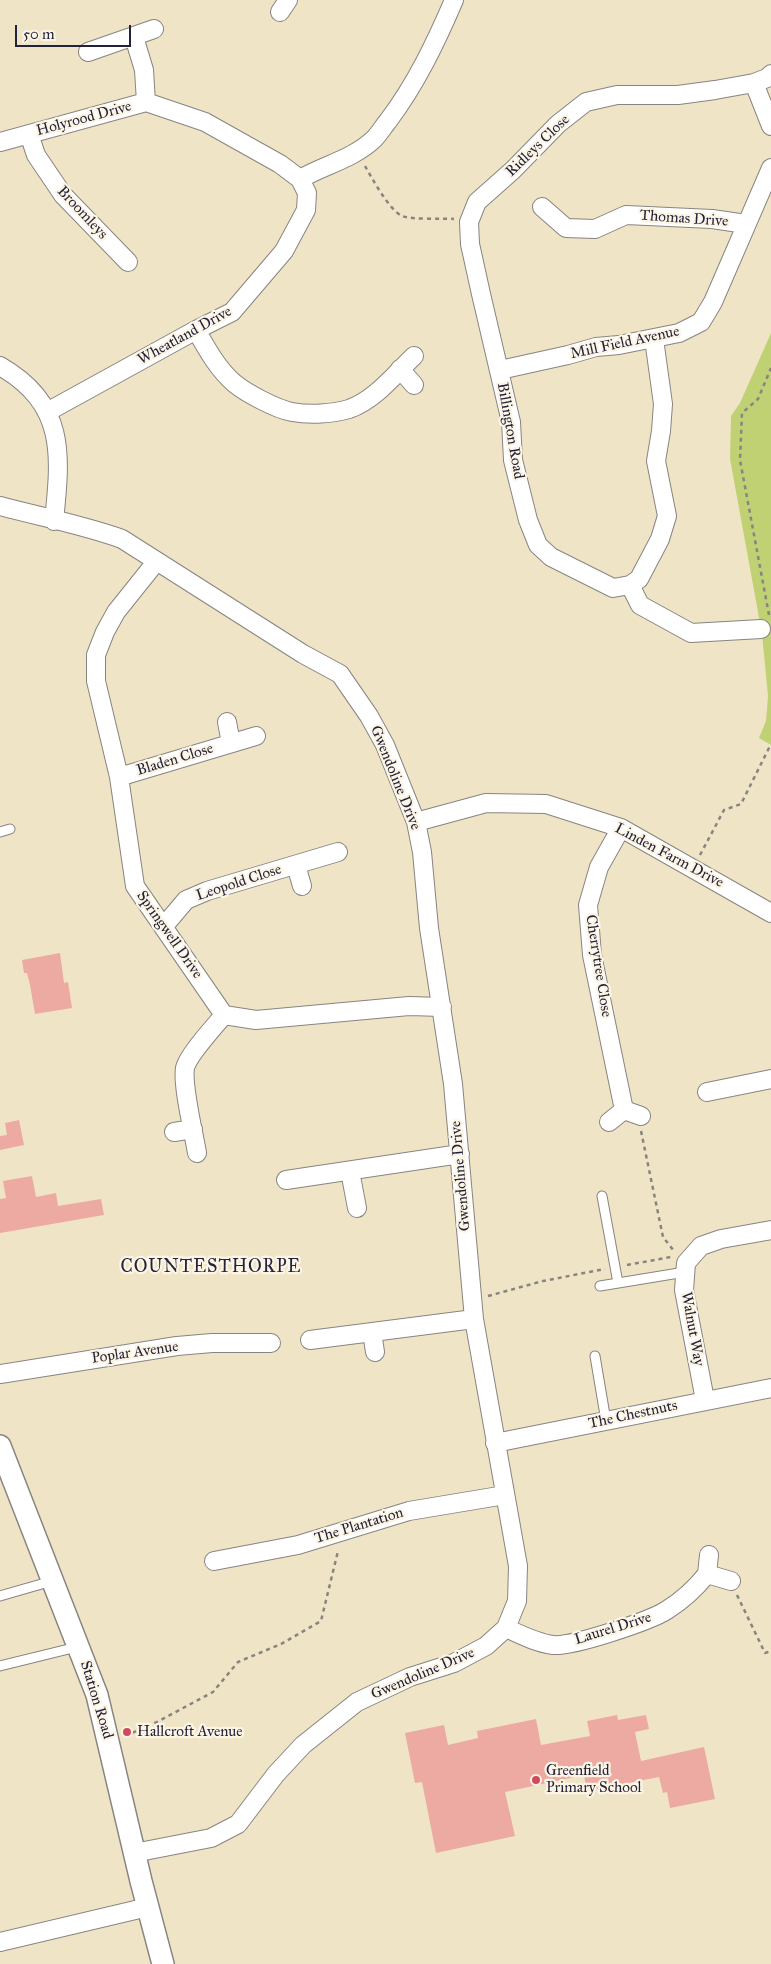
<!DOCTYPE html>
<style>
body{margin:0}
#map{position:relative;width:771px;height:1964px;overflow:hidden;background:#efe5c6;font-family:"IM FELL Great Primer",serif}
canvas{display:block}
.scale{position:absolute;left:15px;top:25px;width:116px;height:22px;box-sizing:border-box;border:2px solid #22223b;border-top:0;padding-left:6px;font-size:15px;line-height:18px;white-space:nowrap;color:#22223b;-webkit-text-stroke:4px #fcf5e5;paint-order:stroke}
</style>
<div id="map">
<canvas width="771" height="1964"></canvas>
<div class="scale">50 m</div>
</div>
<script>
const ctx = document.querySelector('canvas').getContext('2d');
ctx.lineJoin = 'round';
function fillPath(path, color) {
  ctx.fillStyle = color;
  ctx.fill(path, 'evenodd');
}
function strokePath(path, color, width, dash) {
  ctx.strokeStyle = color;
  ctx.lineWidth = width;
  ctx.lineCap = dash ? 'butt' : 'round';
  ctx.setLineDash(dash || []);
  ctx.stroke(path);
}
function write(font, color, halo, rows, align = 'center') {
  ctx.font = font + ' "IM FELL Great Primer",serif';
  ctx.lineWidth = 4.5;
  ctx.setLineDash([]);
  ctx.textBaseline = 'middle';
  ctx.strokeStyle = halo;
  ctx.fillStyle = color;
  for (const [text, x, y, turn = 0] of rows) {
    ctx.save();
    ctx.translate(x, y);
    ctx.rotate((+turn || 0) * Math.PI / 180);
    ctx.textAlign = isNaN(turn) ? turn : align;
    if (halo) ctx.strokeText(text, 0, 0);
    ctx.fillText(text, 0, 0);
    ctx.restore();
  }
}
fillPath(new Path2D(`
 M 771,333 L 771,745 L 759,738 L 766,721 L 768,696 L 762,634 L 730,459 L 731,416 L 740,403 Z`), '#c0d174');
fillPath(new Path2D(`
 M 60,953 L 64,983 L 68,982 L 72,1008 L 35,1014 L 30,985 L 27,973 L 24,973 L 22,960 Z
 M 19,1120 L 24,1145 L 0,1150 L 0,1136 L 7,1135 L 5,1123 Z
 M 32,1176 L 36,1197 L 56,1193 L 58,1206 L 101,1199 L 104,1215 L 0,1233 L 0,1199 L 6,1198 L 3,1181 Z
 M 617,1715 L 618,1720 L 646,1715 L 649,1729 L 635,1732 L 641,1761 L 704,1747 L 715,1799 L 670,1808 L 667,1792 L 663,1793 L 659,1777 L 587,1791 L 584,1775 L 505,1792 L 515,1836 L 436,1853 L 422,1782 L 415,1783 L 405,1733 L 444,1725 L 448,1745 L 478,1738 L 477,1731 L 536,1719 L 541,1745 L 590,1736 L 587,1721 Z`), '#ecaaa2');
const service = new Path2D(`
 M 0,832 L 10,829
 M 602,1196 L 618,1283
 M 600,1286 L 685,1272
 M 595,1356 L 606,1421
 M 0,1596 L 52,1581
 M 0,1666 L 77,1647`);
const minor = new Path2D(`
 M 280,12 L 288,0
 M 134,37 L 144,70 L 146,102
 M 88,52 L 154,29
 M 754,83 L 771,126
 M 29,134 L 36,155 L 63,195 L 128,262
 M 0,142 L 146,102 L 205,122 L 280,164 L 300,179
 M 542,207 L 566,228 L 595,229 L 626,215 L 712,219 L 746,224
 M 196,330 C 207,349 217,368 234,383 C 246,393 276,409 292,412 C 310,415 332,414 349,409 C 375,400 395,374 414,356
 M 654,339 L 663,404 L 661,431 L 656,461 L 667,516 L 660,539 L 639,579 L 630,585 L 613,588 L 551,557 L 538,545 L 528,520 L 513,460 L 511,422 L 481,294 L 470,244 L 469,222 L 477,202 L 513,170 L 558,124 L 586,102 L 617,95 L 678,95 L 715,90 L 754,83 L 767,78 L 771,74
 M 0,366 C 66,404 61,454 54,521
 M 400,369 L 414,385
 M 500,370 L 568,355 L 596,347 L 619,345 L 679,333 L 701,322 L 713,302 L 771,168
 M 47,412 L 196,330 L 232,312 L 284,251 L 306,210 L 307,193 L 300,179 C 324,165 353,159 374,139 C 379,134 383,127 388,121 C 416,84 436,42 454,0
 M 0,506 C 41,517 83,525 122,539 L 303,654 L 340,674 L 369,716 L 385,745 L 416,822 L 422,852 L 429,928 L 453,1084 L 474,1319 L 518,1566 L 517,1601 L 506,1628 L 486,1646 L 454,1663 L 410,1677 L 357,1702 L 303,1745 L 276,1774 L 238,1824 L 211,1838 L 134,1853
 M 156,562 L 116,612 L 105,632 L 96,655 L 96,681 L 119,777 L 135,886 L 224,1015 L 256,1020 L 409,1006 L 442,1007
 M 630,585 L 640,605 L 691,633 L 761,629
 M 227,722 L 231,743
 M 119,777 L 256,736
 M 416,822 L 486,803 L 546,804 L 621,828 L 771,913
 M 621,828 L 599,867 L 588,905 L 592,955 L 624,1110
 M 296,865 L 302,886
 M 164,926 L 186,900 L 207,891 L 338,852
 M 707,1092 L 771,1079
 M 609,1122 L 624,1110 L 641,1116
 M 174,1132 L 193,1129
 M 197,1153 C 194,1134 182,1086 185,1068 C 188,1055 214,1027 224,1015
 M 350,1171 L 357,1208
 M 286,1180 L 460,1154
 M 372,1332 L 375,1352
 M 310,1340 L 474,1319
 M 0,1374 L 177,1346 L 212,1343 L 271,1343
 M 705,1400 L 684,1290 L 686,1263 L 701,1246 L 721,1239 L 771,1230
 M 495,1443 L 771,1388
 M 709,1555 L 707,1574 L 731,1581
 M 214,1561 L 298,1545 L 409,1511 L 505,1495
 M 506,1628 C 521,1635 537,1643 553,1645 C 572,1647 650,1621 667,1610 C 683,1600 695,1589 707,1574
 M 0,1942 L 148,1907`);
const tertiary = new Path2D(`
 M 0,1446 L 97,1695 L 141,1881 L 163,1964`);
strokePath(service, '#888480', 11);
strokePath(minor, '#888480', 20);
strokePath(tertiary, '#888480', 24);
strokePath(new Path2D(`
 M 365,166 C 372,178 389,210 402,216 C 413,220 441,218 454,219
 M 769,615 L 740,460 L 742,413 L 758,399 L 771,368
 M 700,855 L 724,810 L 741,804 L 771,744
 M 641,1131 L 663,1237 L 674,1251
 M 627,1265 L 671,1257
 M 488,1296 L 543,1281 L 605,1269
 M 737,1595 L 765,1653 L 771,1651
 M 125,1736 L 157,1722 L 213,1692 L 238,1662 L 281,1644 L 321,1621 L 338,1551`), '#888480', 2.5, [4, 4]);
strokePath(service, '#fff', 9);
strokePath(minor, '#fff', 18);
strokePath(tertiary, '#fff', 21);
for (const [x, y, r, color] of [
 [127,1732,5,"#d1495b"],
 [536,1780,5,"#d1495b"]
]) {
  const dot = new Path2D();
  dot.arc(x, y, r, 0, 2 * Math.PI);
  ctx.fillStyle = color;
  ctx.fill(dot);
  strokePath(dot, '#fcf5e5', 2);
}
write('15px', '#22223b', '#fcf5e5', [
 ["Holyrood Drive",84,119,-15],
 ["Ridleys Close",538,146,-44],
 ["Broomleys",82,213,47],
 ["Thomas Drive",684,219,4],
 ["Wheatland Drive",185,336,-29],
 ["Mill Field Avenue",625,343,-12],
 ["Billington Road",510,431,80],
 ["Bladen Close",175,760,-17],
 ["Gwendoline Drive",395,778,68],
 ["Linden Farm Drive",669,856,28],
 ["Leopold Close",239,883,-18],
 ["Springwell Drive",169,935,55],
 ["Cherrytree Close",598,966,81],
 ["Gwendoline Drive",461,1176,-95],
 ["Walnut Way",692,1329,80],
 ["Poplar Avenue",135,1353,-8],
 ["The Chestnuts",633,1415,-12],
 ["The Plantation",359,1526,-17],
 ["Laurel Drive",613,1629,-17],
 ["Gwendoline Drive",423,1674,-23],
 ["Station Road",96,1700,73]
]);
write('15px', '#22223b', '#fcf5e5', [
 ["Hallcroft Avenue",137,1732],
 ["Greenfield",546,1771],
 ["Primary School",546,1788]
], 'left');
ctx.letterSpacing = '1px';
write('18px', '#22223b', '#fcf5e5', [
 ["COUNTESTHORPE",211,1268]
]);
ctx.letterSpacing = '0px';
</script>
